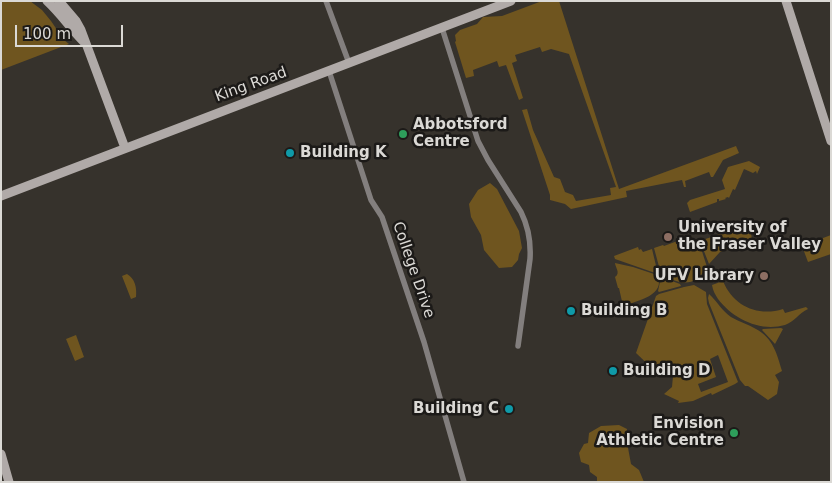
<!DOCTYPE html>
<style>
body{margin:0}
#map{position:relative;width:832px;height:483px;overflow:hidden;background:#36322c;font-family:"DejaVu Sans",sans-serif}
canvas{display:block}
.frame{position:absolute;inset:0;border:2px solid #dbd9d5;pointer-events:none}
.scale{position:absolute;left:15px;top:25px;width:108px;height:22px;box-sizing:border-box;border:2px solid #dbd9d5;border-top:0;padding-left:6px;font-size:15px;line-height:18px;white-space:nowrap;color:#dbd9d5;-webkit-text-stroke:4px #1c1a18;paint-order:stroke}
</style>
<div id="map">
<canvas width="832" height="483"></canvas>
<div class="frame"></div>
<div class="scale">100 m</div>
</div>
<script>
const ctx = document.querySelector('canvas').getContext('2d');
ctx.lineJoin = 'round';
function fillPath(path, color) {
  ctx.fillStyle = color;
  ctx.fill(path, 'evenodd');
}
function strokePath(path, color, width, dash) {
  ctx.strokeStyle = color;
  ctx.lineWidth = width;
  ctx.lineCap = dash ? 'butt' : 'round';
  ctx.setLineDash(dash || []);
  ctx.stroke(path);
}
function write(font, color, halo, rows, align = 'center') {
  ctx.font = font + ' "DejaVu Sans",sans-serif';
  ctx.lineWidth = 5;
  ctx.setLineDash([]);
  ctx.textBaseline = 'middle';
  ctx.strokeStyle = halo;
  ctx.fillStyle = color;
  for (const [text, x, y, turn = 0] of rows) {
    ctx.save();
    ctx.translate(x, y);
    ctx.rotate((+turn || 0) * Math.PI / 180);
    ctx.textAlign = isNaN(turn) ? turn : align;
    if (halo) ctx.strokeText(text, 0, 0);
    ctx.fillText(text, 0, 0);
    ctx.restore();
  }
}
fillPath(new Path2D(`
 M 1,1 L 30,1 L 42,10 L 51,21 L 64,40 L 69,44 L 1,70 Z
 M 542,1 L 559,1 L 619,189 L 736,146 L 739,153 L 723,160 L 713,177 L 711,177 L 709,172 L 685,181 L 686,187 L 684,187 L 682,180 L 626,191 L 627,197 L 571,209 L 565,204 L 550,200 L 550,195 L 522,110 L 527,109 L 533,130 L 554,177 L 560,179 L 565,192 L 573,195 L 576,201 L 611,195 L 610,188 L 616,187 L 569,54 L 551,49 L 542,52 L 540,47 L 515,55 L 517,61 L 512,63 L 523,98 L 519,100 L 506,65 L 499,67 L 497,61 L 473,70 L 474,76 L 466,78 L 455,42 L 456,41 L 455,35 L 460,30 L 477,24 L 483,17 L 502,16 Z
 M 749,161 L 760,167 L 757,174 L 756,171 L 753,173 L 744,169 L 735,190 L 733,189 L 729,198 L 728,197 L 725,198 L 726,199 L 719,201 L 719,199 L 717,199 L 717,202 L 690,212 L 687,203 L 690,200 L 725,189 L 722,180 L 728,167 Z
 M 490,183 L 497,189 L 519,231 L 522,248 L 519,254 L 518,260 L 512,267 L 499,268 L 484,250 L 481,235 L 471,217 L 469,204 L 478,190 Z
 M 739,227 L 746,229 L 746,232 L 751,233 L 752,240 L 720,252 L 709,264 L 700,241 Z
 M 831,235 L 831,254 L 808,262 L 802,246 Z
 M 691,236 L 693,241 L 699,242 L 707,267 C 694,288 681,285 661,274 L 654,248 L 663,245 L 664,246 Z
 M 638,247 L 639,250 L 641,249 L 643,252 L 652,249 L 658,274 L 615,259 L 614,256 Z
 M 615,263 L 633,267 L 657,275 C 667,295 637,301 623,306 L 619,288 L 618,288 L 615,277 C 621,273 615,267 615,263 Z
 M 127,274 C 135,279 137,287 136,297 L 131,299 L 122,276 Z
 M 661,277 L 680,284 L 681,286 L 659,292 L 658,291 Z
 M 723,281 C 733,306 758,317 783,309 L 785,313 L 806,307 L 808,309 C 799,313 794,322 785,325 C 760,332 733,319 718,299 C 715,294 713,291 712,285 Z
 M 694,285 L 706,292 L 707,304 L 738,382 L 735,384 L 712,395 L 711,393 L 693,401 L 678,403 L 679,401 L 664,394 L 672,387 L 673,376 L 658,374 L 636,353 L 656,296 L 659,294 L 684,287 ZM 718,355 L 728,382 L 701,392 L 698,384 L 716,377 L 710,359 Z
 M 709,294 C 717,301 722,311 731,317 C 739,322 748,324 756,329 C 773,338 777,354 782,371 L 775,375 L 779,382 L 777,394 L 768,400 L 748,386 L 745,386 L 740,380 L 709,303 L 708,298 Z
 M 781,328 L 783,329 L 775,344 L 762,330 L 763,329 Z
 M 76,335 L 84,357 L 75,361 L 66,339 Z
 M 619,425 L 627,429 L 626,437 L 631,464 L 639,470 L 644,482 L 597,482 L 597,477 L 590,472 L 589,465 L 581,462 L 579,453 L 584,444 L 588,443 L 589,433 L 601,426 Z`), '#6f551f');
strokePath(new Path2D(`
 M 326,1 L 349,63
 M 442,28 L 478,141 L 488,160 L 521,212 C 528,226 531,243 530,259 L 518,346
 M 329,71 L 371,200 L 382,217 L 424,342 L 464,482`), '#837f7e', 5.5);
strokePath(new Path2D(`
 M 47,1 C 61,14 71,29 84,42
 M 59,1 L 76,21 L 81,30 L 125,148
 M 786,1 L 831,141
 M 1,196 L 511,1
 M 1,454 L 9,482`), '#b0aaa8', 9);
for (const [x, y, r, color] of [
 [403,134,5,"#2e9e5b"],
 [290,153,5,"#0f9aa8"],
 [668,237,5,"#8d6e63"],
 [764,276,5,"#8d6e63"],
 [571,311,5,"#0f9aa8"],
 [613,371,5,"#0f9aa8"],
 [509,409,5,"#0f9aa8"],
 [734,433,5,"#2e9e5b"]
]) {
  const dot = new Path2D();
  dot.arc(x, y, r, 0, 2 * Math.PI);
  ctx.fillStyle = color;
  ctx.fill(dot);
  strokePath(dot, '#1c1a18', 2);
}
write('15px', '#dbd9d5', '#1c1a18', [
 ["King Road",251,85,-20],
 ["College Drive",413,270,71]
]);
write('bold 15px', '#dbd9d5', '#1c1a18', [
 ["Abbotsford",413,125],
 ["Centre",413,142],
 ["Building K",300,153],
 ["University of",678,228],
 ["the Fraser Valley",678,245],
 ["UFV Library",754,276,"right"],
 ["Building B",581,311],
 ["Building D",623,371],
 ["Building C",499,409,"right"],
 ["Envision",724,424,"right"],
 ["Athletic Centre",724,441,"right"]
], 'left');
</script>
